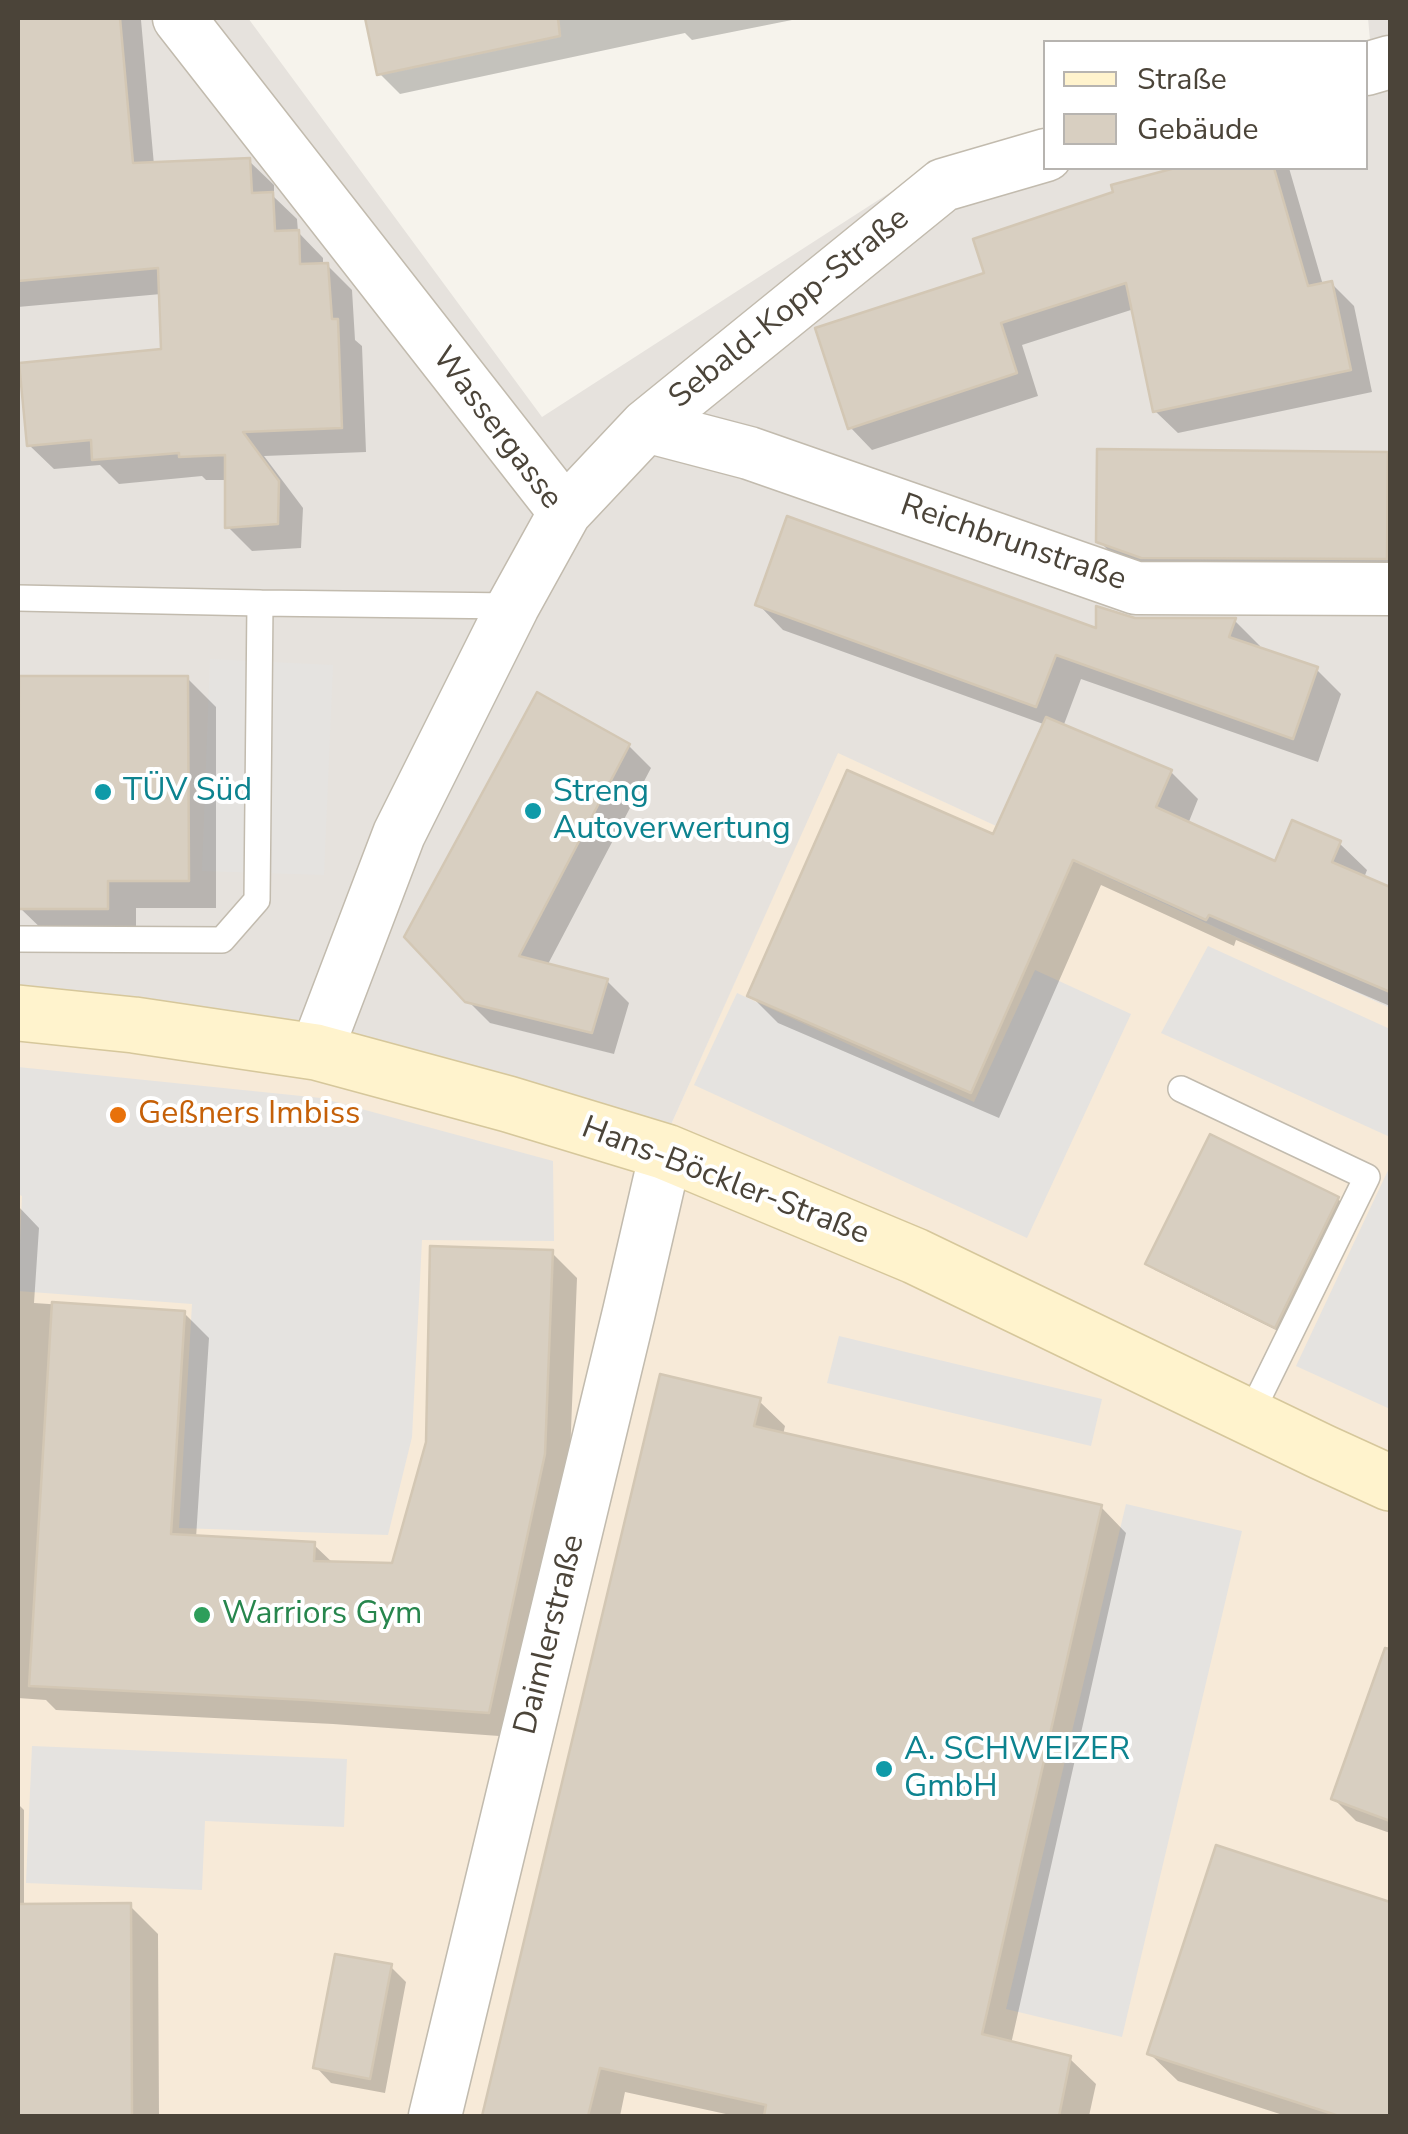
<!DOCTYPE html>
<meta charset="utf-8">
<style>
body{margin:0}
#map{position:relative;width:1408px;height:2134px;overflow:hidden;background:#f6f3ec;font-family:"Nunito Sans",sans-serif}
canvas{display:block}
.frame{position:absolute;inset:0;border:20px solid #4b4439;pointer-events:none}
.legend{position:absolute;left:1043px;top:40px;width:325px;height:130px;box-sizing:border-box;background:#fff;border:2px solid #b7b4b0;margin:0;padding:12px 18px;list-style:none;font-size:30px;color:#4b4439}
.legend li{display:flex;align-items:center;gap:20px;height:50px}
.legend b{width:50px;border:2px solid #b7b4b0}
</style>
<div id="map">
<canvas width="1408" height="2134"></canvas>
<div class="frame"></div>
<ul class="legend">
<li><b style="height:12px;background:#fff3cd"></b>Straße</li>
<li><b style="height:28px;background:#d8cfc1"></b>Gebäude</li>
</ul>
</div>
<script>
const ctx = document.querySelector('canvas').getContext('2d');
ctx.lineJoin = 'round';
function fillPath(path, color) {
  ctx.fillStyle = color;
  ctx.fill(path, 'evenodd');
}
function strokePath(path, color, width, dash) {
  ctx.strokeStyle = color;
  ctx.lineWidth = width;
  ctx.lineCap = dash ? 'butt' : 'round';
  ctx.setLineDash(dash || []);
  ctx.stroke(path);
}
function write(font, color, halo, rows, align = 'center') {
  ctx.font = font + ' "Nunito Sans",sans-serif';
  ctx.lineWidth = 8;
  ctx.setLineDash([]);
  ctx.textBaseline = 'middle';
  ctx.strokeStyle = halo;
  ctx.fillStyle = color;
  for (const [text, x, y, turn = 0] of rows) {
    ctx.save();
    ctx.translate(x, y);
    ctx.rotate((+turn || 0) * Math.PI / 180);
    ctx.textAlign = isNaN(turn) ? turn : align;
    if (halo) ctx.strokeText(text, 0, 0);
    ctx.fillText(text, 0, 0);
    ctx.restore();
  }
}
fillPath(new Path2D(`
 M 837,752 L 1390,1008 L 1390,2116 L 18,2116 L 18,1014 L 661,1147 Z`), '#f7ead8');
fillPath(new Path2D(`
 M 18,18 L 248,18 L 542,417 L 945,157 L 1045,130 L 1046,168 L 1366,168 L 1366,42 L 1363,42 L 1370,40 L 1368,18 L 1390,18 L 1390,1008 L 838,753 L 661,1147 L 18,1014 Z`), '#e6e2dd');
fillPath(new Path2D(`
 M 210,659 L 333,665 L 324,875 L 202,871 Z
 M 1208,946 L 1390,1029 L 1390,1137 L 1161,1033 Z
 M 1035,970 L 1131,1014 L 1027,1238 L 694,1085 L 737,993 L 974,1102 Z
 M 18,1067 L 321,1098 L 553,1161 L 554,1241 L 422,1240 L 412,1437 L 388,1535 L 179,1528 L 192,1304 L 18,1291 L 22,1196 L 18,1194 Z
 M 1390,1166 L 1390,1409 L 1296,1366 Z
 M 839,1336 L 1102,1399 L 1091,1446 L 827,1383 Z
 M 1126,1504 L 1242,1531 L 1122,2037 L 1006,2009 Z
 M 32,1746 L 347,1759 L 344,1827 L 205,1821 L 202,1890 L 26,1883 Z`), '#e5e3e0');
fillPath(new Path2D(`
 M 18,18 L 139,18 L 141,20 L 154,165 L 249,161 L 274,185 L 274,197 L 297,219 L 298,232 L 323,258 L 323,266 L 327,265 L 352,290 L 355,340 L 362,346 L 366,452 L 264,456 L 303,508 L 301,548 L 252,551 L 228,527 L 228,480 L 206,480 L 202,476 L 119,484 L 100,465 L 54,469 L 29,445 L 164,352 L 161,294 L 18,307 Z
 M 383,18 L 802,18 L 692,40 L 685,33 L 400,94 L 379,73 L 368,20 Z
 M 1185,168 L 1289,168 L 1323,285 L 1331,283 L 1354,306 L 1372,392 L 1178,433 L 1155,411 L 1134,309 L 1022,345 L 1038,396 L 872,450 L 850,427 L 987,275 L 1116,194 L 1114,187 Z
 M 1367,454 L 1389,477 L 1390,482 L 1390,580 L 1122,564 L 1099,541 Z
 M 758,604 L 1098,631 L 1135,620 L 1235,621 L 1260,646 L 1258,650 L 1316,669 L 1341,694 L 1318,762 L 1081,679 L 1063,727 L 1171,772 L 1198,799 L 1188,824 L 1276,864 L 1339,843 L 1367,870 L 1364,878 L 1390,890 L 1390,1006 L 1236,940 L 1234,946 L 1101,885 L 999,1118 L 778,1023 L 750,995 L 994,837 L 1046,725 L 783,630 Z
 M 187,678 L 216,707 L 216,908 L 136,908 L 136,936 L 49,936 L 20,908 L 20,902 L 18,902 L 18,711 Z
 M 629,746 L 651,768 L 547,966 L 607,981 L 629,1003 L 614,1054 L 490,1023 L 467,1000 Z
 M 1338,1199 L 1345,1206 L 1282,1333 L 1155,1270 L 1148,1263 Z
 M 18,1206 L 39,1228 L 34,1303 L 184,1313 L 209,1338 L 196,1538 L 314,1545 L 334,1564 L 394,1566 L 552,1253 L 577,1278 L 569,1481 L 513,1737 L 333,1724 L 56,1710 L 46,1700 L 18,1698 Z
 M 662,1377 L 759,1401 L 785,1426 L 783,1435 L 1101,1507 L 1126,1533 L 1011,2044 L 1070,2059 L 1096,2084 L 1089,2116 L 735,2116 L 625,2092 L 620,2116 L 485,2116 Z
 M 1373,1689 L 1390,1695 L 1390,1833 L 1356,1821 L 1334,1799 Z
 M 18,1804 L 24,1810 L 24,1906 L 130,1906 L 158,1934 L 159,2116 L 18,2116 Z
 M 1217,1848 L 1390,1905 L 1390,2116 L 1286,2116 L 1178,2081 L 1149,2053 Z
 M 391,1967 L 406,1982 L 385,2093 L 331,2083 L 316,2067 Z`), '#0003');
const building = new Path2D(`
 M 18,18 L 120,18 L 133,163 L 250,158 L 252,193 L 273,192 L 275,231 L 299,230 L 300,264 L 328,263 L 332,319 L 338,319 L 342,428 L 243,432 L 279,481 L 278,524 L 225,528 L 225,455 L 179,457 L 179,453 L 92,460 L 91,440 L 27,446 L 19,363 L 161,349 L 158,268 L 18,281 Z
 M 365,18 L 558,18 L 560,36 L 377,75 Z
 M 1175,168 L 1274,168 L 1308,286 L 1332,281 L 1351,370 L 1153,412 L 1126,283 L 1001,323 L 1017,373 L 848,429 L 815,328 L 984,273 L 973,239 L 1113,192 L 1111,185 Z
 M 1097,449 L 1388,452 L 1387,559 L 1141,558 L 1096,542 Z
 M 787,516 L 1096,628 L 1096,606 L 1135,618 L 1236,618 L 1229,637 L 1318,667 L 1293,739 L 1056,655 L 1036,707 L 755,605 Z
 M 19,676 L 188,676 L 189,881 L 108,881 L 108,909 L 18,909 Z
 M 537,692 L 630,744 L 519,956 L 608,979 L 592,1033 L 465,1002 L 404,937 Z
 M 1046,717 L 1172,770 L 1156,807 L 1275,861 L 1292,820 L 1341,841 L 1332,862 L 1390,887 L 1390,992 L 1209,915 L 1206,920 L 1073,860 L 971,1093 L 747,996 L 847,770 L 993,834 Z
 M 1210,1134 L 1339,1197 L 1275,1328 L 1145,1264 Z
 M 430,1246 L 553,1250 L 545,1454 L 489,1713 L 307,1700 L 29,1686 L 52,1302 L 185,1311 L 171,1534 L 315,1542 L 314,1561 L 392,1563 L 426,1442 Z
 M 660,1374 L 761,1398 L 754,1426 L 1102,1505 L 982,2034 L 1071,2056 L 1059,2116 L 764,2116 L 766,2105 L 600,2068 L 588,2116 L 482,2116 Z
 M 1385,1648 L 1390,1649 L 1390,1821 L 1331,1799 Z
 M 1216,1845 L 1390,1902 L 1390,2116 L 1339,2116 L 1147,2054 Z
 M 131,1903 L 132,2116 L 18,2116 L 18,1904 Z
 M 335,1954 L 392,1964 L 370,2079 L 313,2068 Z`);
fillPath(building, '#d8cfc1');
strokePath(building, '#d3c7b4', 2.5);
const lane = new Path2D(`
 M 18,598 L 260,603
 M 18,939 L 222,940 L 257,900 L 260,603 L 513,606
 M 1181,1089 L 1367,1177 L 1249,1417`);
const street = new Path2D(`
 M 179,18 L 565,512 L 513,606 L 399,834 L 316,1052
 M 1366,69 L 1390,62
 M 646,426 L 749,453 L 1136,588 L 1390,589
 M 565,512 L 646,426 L 943,185 L 1046,155
 M 435,2116 L 629,1312 L 666,1152`);
const secondary = new Path2D(`
 M 18,1013 L 134,1025 L 316,1052 L 508,1104 L 666,1152 L 915,1256 L 1322,1452 L 1390,1483`);
strokePath(lane, '#c2bbae', 28);
strokePath(street, '#c2bbae', 55);
strokePath(secondary, '#d6c79b', 58);
strokePath(lane, '#fff', 25);
strokePath(street, '#fff', 52);
strokePath(secondary, '#fff3cd', 55);
for (const [x, y, r, color] of [
 [103,792,10,"#0f9aa8"],
 [533,811,10,"#0f9aa8"],
 [118,1115,10,"#e8710a"],
 [202,1615,10,"#2e9e5b"],
 [884,1769,10,"#0f9aa8"]
]) {
  const dot = new Path2D();
  dot.arc(x, y, r, 0, 2 * Math.PI);
  ctx.fillStyle = color;
  ctx.fill(dot);
  strokePath(dot, '#fff', 4);
}
write('32px', '#4b4439', '#fff', [
 ["Sebald-Kopp-Straße",790,309,-39],
 ["Wassergasse",496,429,53],
 ["Reichbrunstraße",1013,544,19],
 ["Hans-Böckler-Straße",725,1182,21],
 ["Daimlerstraße",551,1635,-76]
]);
write('32px', '#0d838f', '#fff', [
 ["TÜV Süd",123,792],
 ["Streng",553,793],
 ["Autoverwertung",553,830],
 ["A. SCHWEIZER",904,1751],
 ["GmbH",904,1788]
], 'left');
write('32px', '#c56008', '#fff', [
 ["Geßners Imbiss",138,1115]
], 'left');
write('32px', '#27864d', '#fff', [
 ["Warriors Gym",222,1615]
], 'left');
</script>
